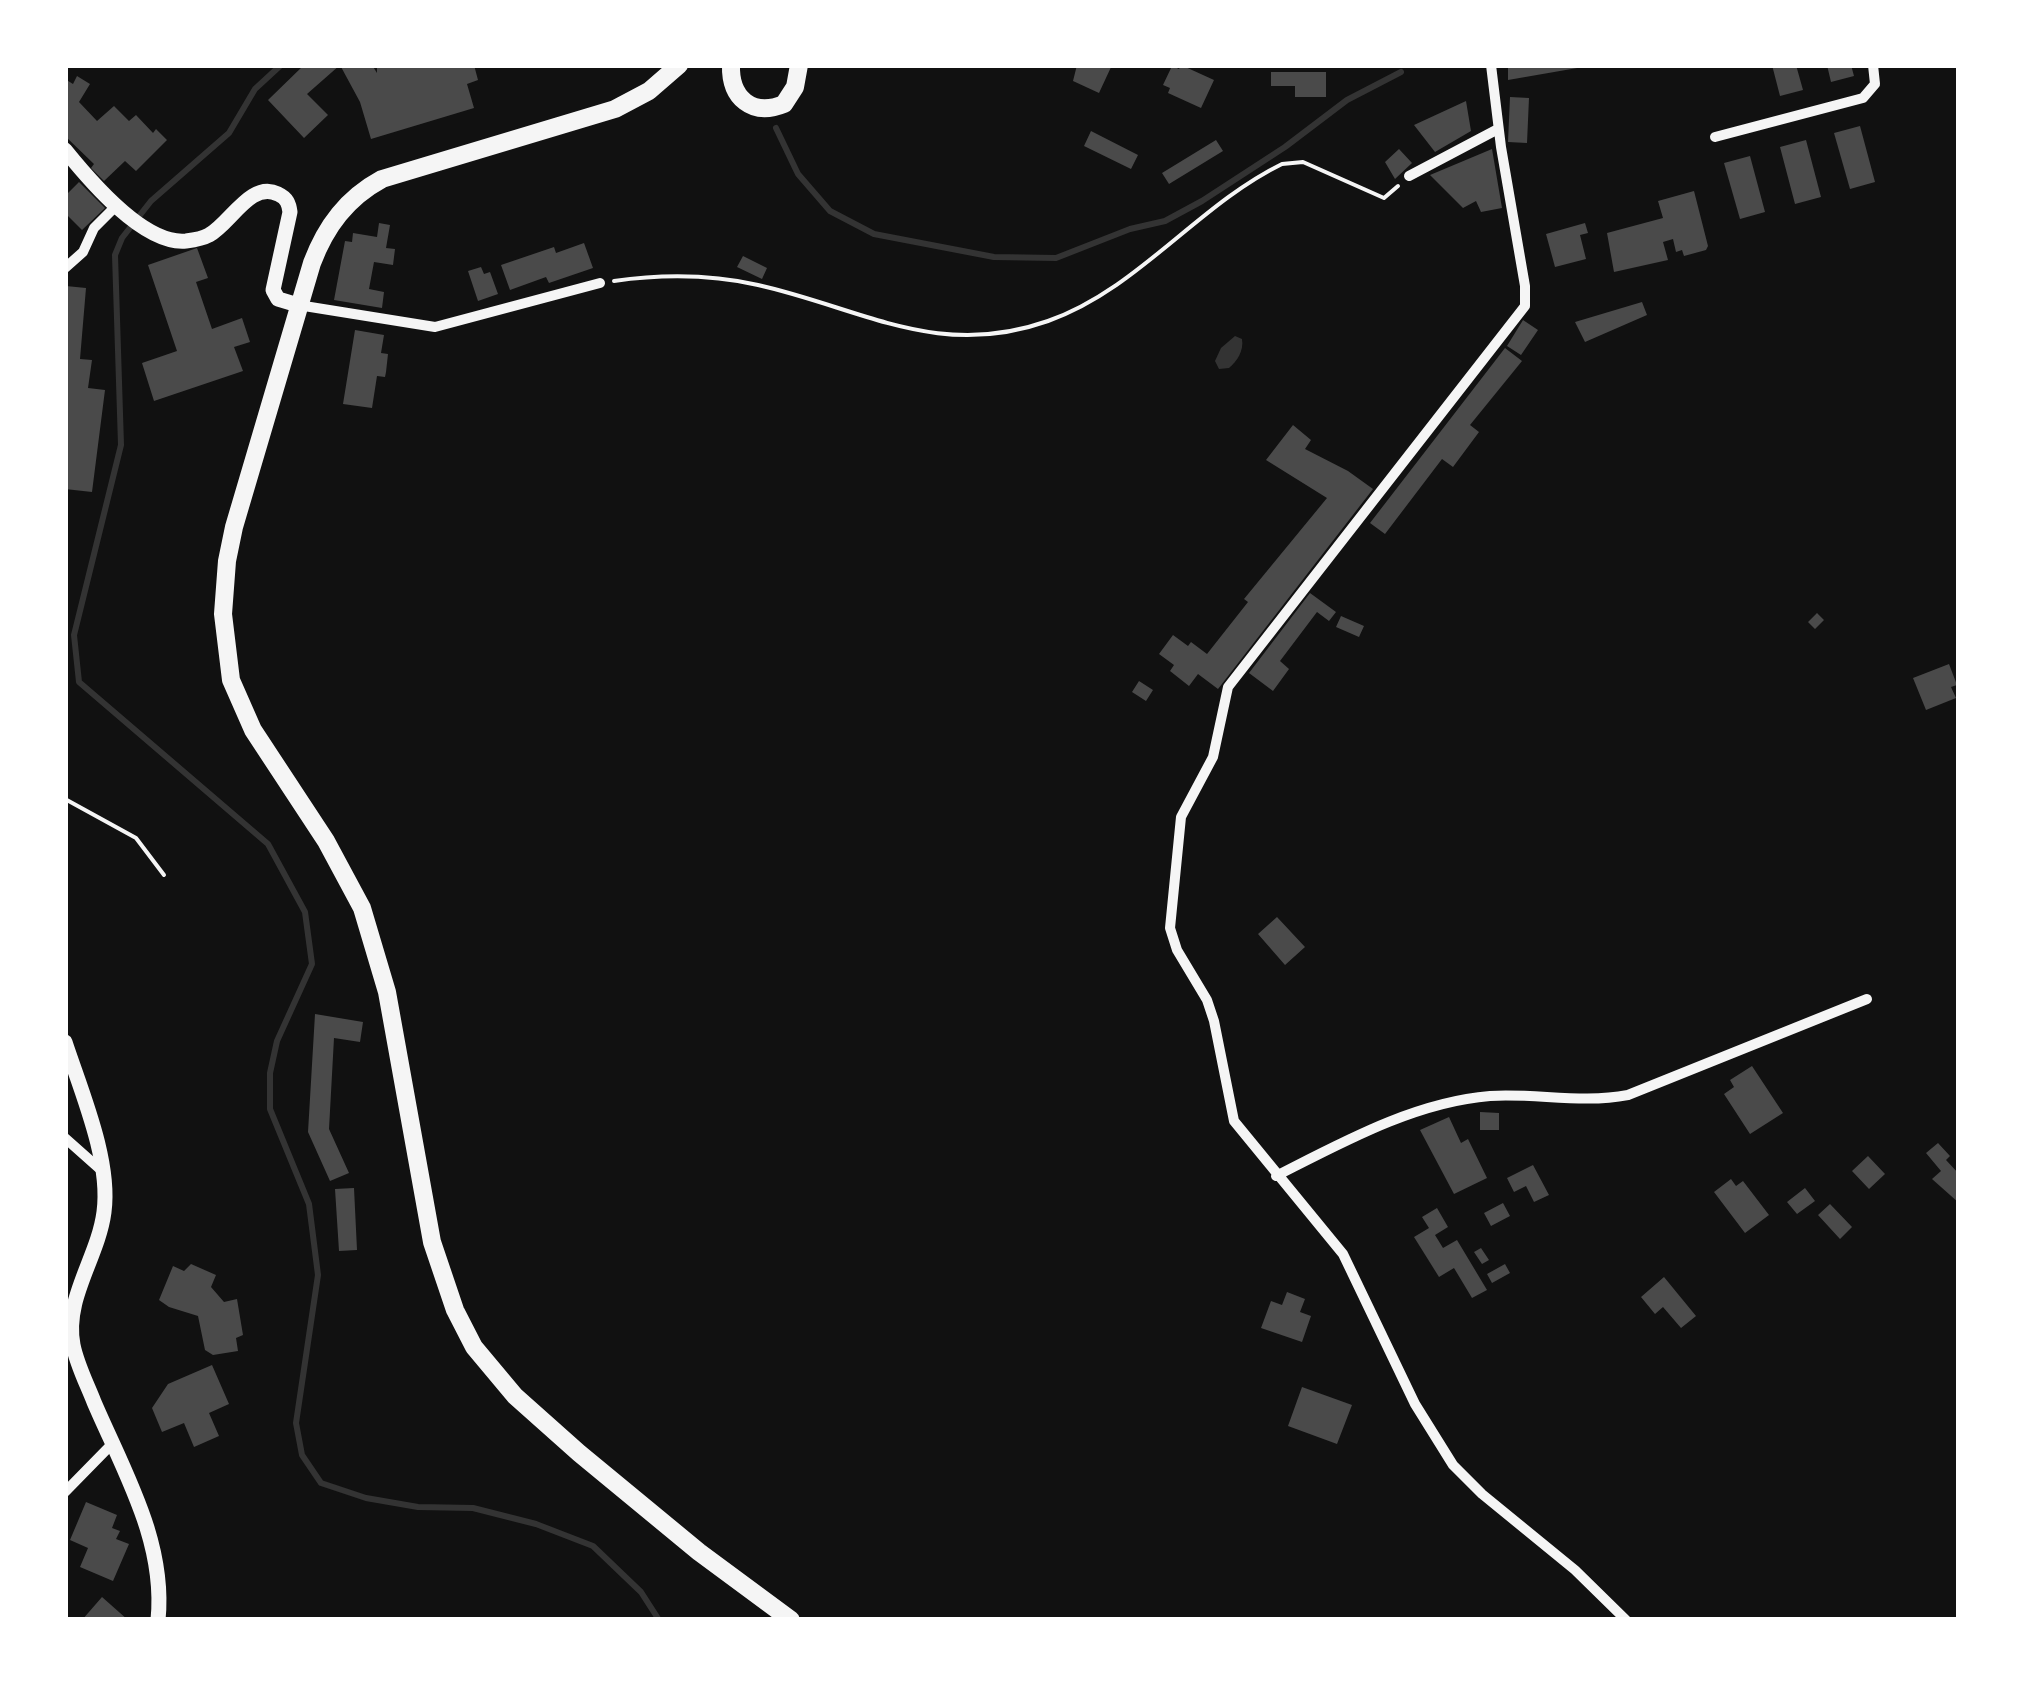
<!DOCTYPE html>
<style>
body{margin:0}
#map{position:relative;width:2024px;height:1685px;overflow:hidden;background:#111;font-family:Merriweather,serif}
canvas{display:block}
.frame{position:absolute;inset:0;border:68px solid #fff;pointer-events:none}
</style>
<div id="map">
<canvas width="2024" height="1685"></canvas>
<div class="frame"></div>
</div>
<script>
const ctx = document.querySelector('canvas').getContext('2d');
ctx.lineJoin = 'round';
function fillPath(path, color) {
  ctx.fillStyle = color;
  ctx.fill(path, 'evenodd');
}
function strokePath(path, color, width, dash) {
  ctx.strokeStyle = color;
  ctx.lineWidth = width;
  ctx.lineCap = dash ? 'butt' : 'round';
  ctx.setLineDash(dash || []);
  ctx.stroke(path);
}
fillPath(new Path2D(`
 M 1235,336 L 1242,339 C 1244,351 1237,361 1229,368 L 1219,369 L 1215,361 L 1221,348 Z`), '#333');
strokePath(new Path2D(`
 M 281,65 L 255,89 L 229,133 L 151,201 L 122,238 L 115,255 L 121,445 L 74,635 L 79,682 L 268,844 L 305,912 L 312,964 L 277,1041 L 270,1073 L 270,1109 L 309,1204 L 318,1275 L 296,1423 L 302,1455 L 321,1483 L 366,1498 L 418,1507 L 473,1508 L 536,1524 L 593,1546 L 641,1592 L 659,1620
 M 776,128 L 798,174 L 830,211 L 874,234 L 994,257 L 1056,258 L 1130,229 L 1165,221 L 1202,201 L 1285,147 L 1347,100 L 1401,72`), '#333', 6);
fillPath(new Path2D(`
 M 304,65 L 372,65 L 377,73 L 377,65 L 474,65 L 478,80 L 467,84 L 474,108 L 371,139 L 360,102 L 340,65 L 307,94 L 328,115 L 304,138 L 268,100 Z
 M 1077,65 L 1112,65 L 1099,93 L 1073,81 Z
 M 1181,65 L 1214,80 L 1201,108 L 1168,93 L 1170,88 L 1163,85 L 1172,66 L 1179,69 Z
 M 1508,65 L 1583,65 L 1583,67 L 1508,80 Z
 M 1772,65 L 1796,65 L 1803,90 L 1780,96 Z
 M 1827,65 L 1851,65 L 1854,76 L 1831,82 Z
 M 1271,72 L 1326,72 L 1326,97 L 1295,97 L 1295,86 L 1271,86 Z
 M 77,76 L 90,84 L 79,102 L 97,121 L 114,106 L 129,121 L 136,115 L 153,133 L 156,129 L 167,140 L 136,171 L 125,161 L 104,181 L 91,168 L 94,164 L 65,136 L 65,79 L 73,84 Z
 M 1510,97 L 1529,98 L 1527,143 L 1508,142 Z
 M 1466,101 L 1471,131 L 1435,152 L 1414,125 Z
 M 1860,126 L 1875,182 L 1850,189 L 1834,133 Z
 M 1091,131 L 1138,155 L 1131,169 L 1084,146 Z
 M 1216,140 L 1223,151 L 1169,184 L 1162,173 Z
 M 1806,140 L 1821,197 L 1795,204 L 1780,147 Z
 M 1399,149 L 1412,163 L 1395,179 L 1385,162 Z
 M 1492,149 L 1502,208 L 1481,212 L 1476,201 L 1463,208 L 1430,175 Z
 M 1750,156 L 1765,212 L 1740,219 L 1724,163 Z
 M 79,182 L 105,208 L 82,230 L 65,213 L 65,196 Z
 M 1694,191 L 1708,246 L 1706,250 L 1684,256 L 1682,250 L 1676,252 L 1673,239 L 1663,242 L 1668,260 L 1614,272 L 1607,233 L 1663,218 L 1658,201 Z
 M 379,223 L 390,225 L 386,248 L 395,249 L 393,265 L 374,262 L 369,289 L 384,292 L 382,308 L 334,300 L 345,241 L 352,242 L 353,233 L 377,237 Z
 M 1585,223 L 1588,233 L 1580,235 L 1586,259 L 1555,267 L 1546,234 Z
 M 584,243 L 593,268 L 549,283 L 546,277 L 510,290 L 501,265 L 554,247 L 556,253 Z
 M 197,248 L 208,278 L 196,282 L 212,329 L 242,318 L 250,342 L 234,347 L 243,371 L 154,401 L 142,363 L 177,351 L 148,265 Z
 M 743,256 L 767,268 L 762,279 L 737,267 Z
 M 481,267 L 484,274 L 490,272 L 498,294 L 478,301 L 468,271 Z
 M 66,286 L 86,288 L 80,359 L 92,360 L 88,388 L 105,390 L 92,492 L 65,489 Z
 M 1642,302 L 1647,315 L 1585,342 L 1575,322 Z
 M 1523,320 L 1538,330 L 1521,355 L 1507,346 Z
 M 355,330 L 384,335 L 381,353 L 388,354 L 386,372 L 385,377 L 377,376 L 372,408 L 343,404 Z
 M 1505,348 L 1522,361 L 1470,425 L 1479,432 L 1453,467 L 1442,459 L 1385,534 L 1370,523 Z
 M 1293,425 L 1311,440 L 1305,449 L 1348,471 L 1373,489 L 1218,689 L 1198,674 L 1189,686 L 1170,671 L 1174,665 L 1159,654 L 1173,635 L 1188,646 L 1191,642 L 1207,654 L 1248,602 L 1244,599 L 1327,498 L 1266,460 Z
 M 1310,593 L 1336,612 L 1329,621 L 1317,612 L 1280,661 L 1289,669 L 1273,691 L 1249,673 Z
 M 1817,613 L 1824,620 L 1815,629 L 1808,622 Z
 M 1341,616 L 1364,626 L 1359,637 L 1336,627 Z
 M 1949,664 L 1957,685 L 1951,687 L 1956,698 L 1926,710 L 1913,678 Z
 M 1139,681 L 1153,690 L 1146,701 L 1132,692 Z
 M 1277,917 L 1305,947 L 1285,965 L 1258,934 Z
 M 315,1014 L 363,1022 L 360,1042 L 334,1038 L 329,1129 L 349,1173 L 330,1181 L 308,1132 Z
 M 1752,1066 L 1783,1113 L 1750,1134 L 1724,1094 L 1734,1087 L 1730,1080 Z
 M 1480,1112 L 1499,1113 L 1499,1130 L 1480,1130 Z
 M 1449,1117 L 1461,1143 L 1468,1139 L 1487,1178 L 1454,1194 L 1420,1130 Z
 M 1938,1143 L 1950,1156 L 1946,1160 L 1959,1174 L 1959,1203 L 1932,1179 L 1941,1171 L 1926,1153 Z
 M 1868,1156 L 1885,1174 L 1869,1189 L 1852,1171 Z
 M 1533,1165 L 1549,1195 L 1534,1202 L 1526,1186 L 1514,1192 L 1507,1178 Z
 M 1731,1179 L 1736,1186 L 1743,1181 L 1769,1215 L 1745,1233 L 1714,1192 Z
 M 354,1188 L 357,1250 L 339,1251 L 335,1189 Z
 M 1805,1188 L 1815,1201 L 1797,1214 L 1787,1202 Z
 M 1503,1203 L 1510,1216 L 1491,1226 L 1484,1213 Z
 M 1830,1204 L 1852,1227 L 1840,1239 L 1818,1215 Z
 M 1437,1208 L 1448,1227 L 1435,1235 L 1443,1248 L 1457,1240 L 1487,1290 L 1472,1298 L 1454,1268 L 1439,1277 L 1414,1237 L 1429,1228 L 1422,1217 Z
 M 1481,1248 L 1489,1260 L 1482,1264 L 1474,1252 Z
 M 191,1264 L 216,1275 L 211,1287 L 224,1302 L 237,1299 L 243,1335 L 236,1338 L 238,1351 L 213,1355 L 205,1350 L 198,1316 L 169,1307 L 159,1300 L 173,1266 L 184,1271 Z
 M 1505,1264 L 1510,1273 L 1492,1283 L 1487,1274 Z
 M 1664,1277 L 1696,1316 L 1681,1328 L 1663,1307 L 1655,1314 L 1641,1297 Z
 M 1287,1292 L 1305,1299 L 1300,1312 L 1311,1316 L 1302,1342 L 1261,1328 L 1271,1301 L 1282,1305 Z
 M 212,1365 L 229,1404 L 209,1413 L 219,1436 L 194,1447 L 184,1423 L 162,1432 L 152,1408 L 168,1384 Z
 M 1302,1387 L 1352,1405 L 1337,1444 L 1288,1426 Z
 M 86,1502 L 117,1515 L 112,1528 L 120,1531 L 116,1539 L 129,1544 L 113,1581 L 80,1567 L 88,1548 L 70,1540 Z
 M 102,1597 L 128,1620 L 82,1620 Z`), '#4a4a4a');
strokePath(new Path2D(`
 M 614,281 C 663,274 709,274 758,285 C 861,308 938,360 1048,321 C 1137,290 1198,205 1282,164 L 1303,162 L 1384,198 L 1398,186
 M 65,799 L 136,838 L 164,875`), '#f5f5f5', 4);
strokePath(new Path2D(`
 M 1491,65 L 1501,147 L 1525,286 L 1525,306 L 1228,687 L 1213,757 L 1181,817 L 1170,928 L 1177,950 L 1207,1000 L 1214,1021 L 1234,1121 L 1343,1254 L 1415,1404 L 1453,1465 L 1482,1494 L 1575,1570 L 1626,1620
 M 1715,137 L 1863,98 L 1875,84 L 1873,65
 M 1409,176 L 1498,129
 M 65,268 L 83,252 L 94,228 L 117,205
 M 298,305 L 435,327 L 600,283
 M 65,1138 L 101,1170
 M 1276,1176 C 1343,1142 1415,1102 1490,1096 C 1536,1093 1582,1104 1628,1095 L 1867,999
 M 65,1492 L 112,1444`), '#f5f5f5', 10);
strokePath(new Path2D(`
 M 65,150 C 90,181 144,245 186,241 C 194,240 202,239 209,235 C 230,224 251,180 278,194 C 287,198 289,204 290,212 L 273,290 L 278,299 L 298,305
 M 65,1042 C 81,1091 111,1160 104,1212 C 98,1258 64,1298 73,1345 C 77,1365 87,1384 94,1402 C 124,1472 166,1542 158,1620`), '#f5f5f5', 15);
strokePath(new Path2D(`
 M 731,65 C 730,98 752,117 784,104 L 795,87 L 799,65`), '#f5f5f5', 18);
strokePath(new Path2D(`
 M 679,65 L 649,91 L 615,109 L 382,179 C 347,198 326,226 312,263 L 234,527 L 227,561 L 223,614 L 231,680 L 253,730 L 326,841 L 362,908 L 387,992 L 432,1242 L 455,1310 L 474,1347 L 515,1396 L 579,1453 L 699,1552 L 791,1620`), '#f5f5f5', 18);
</script>
